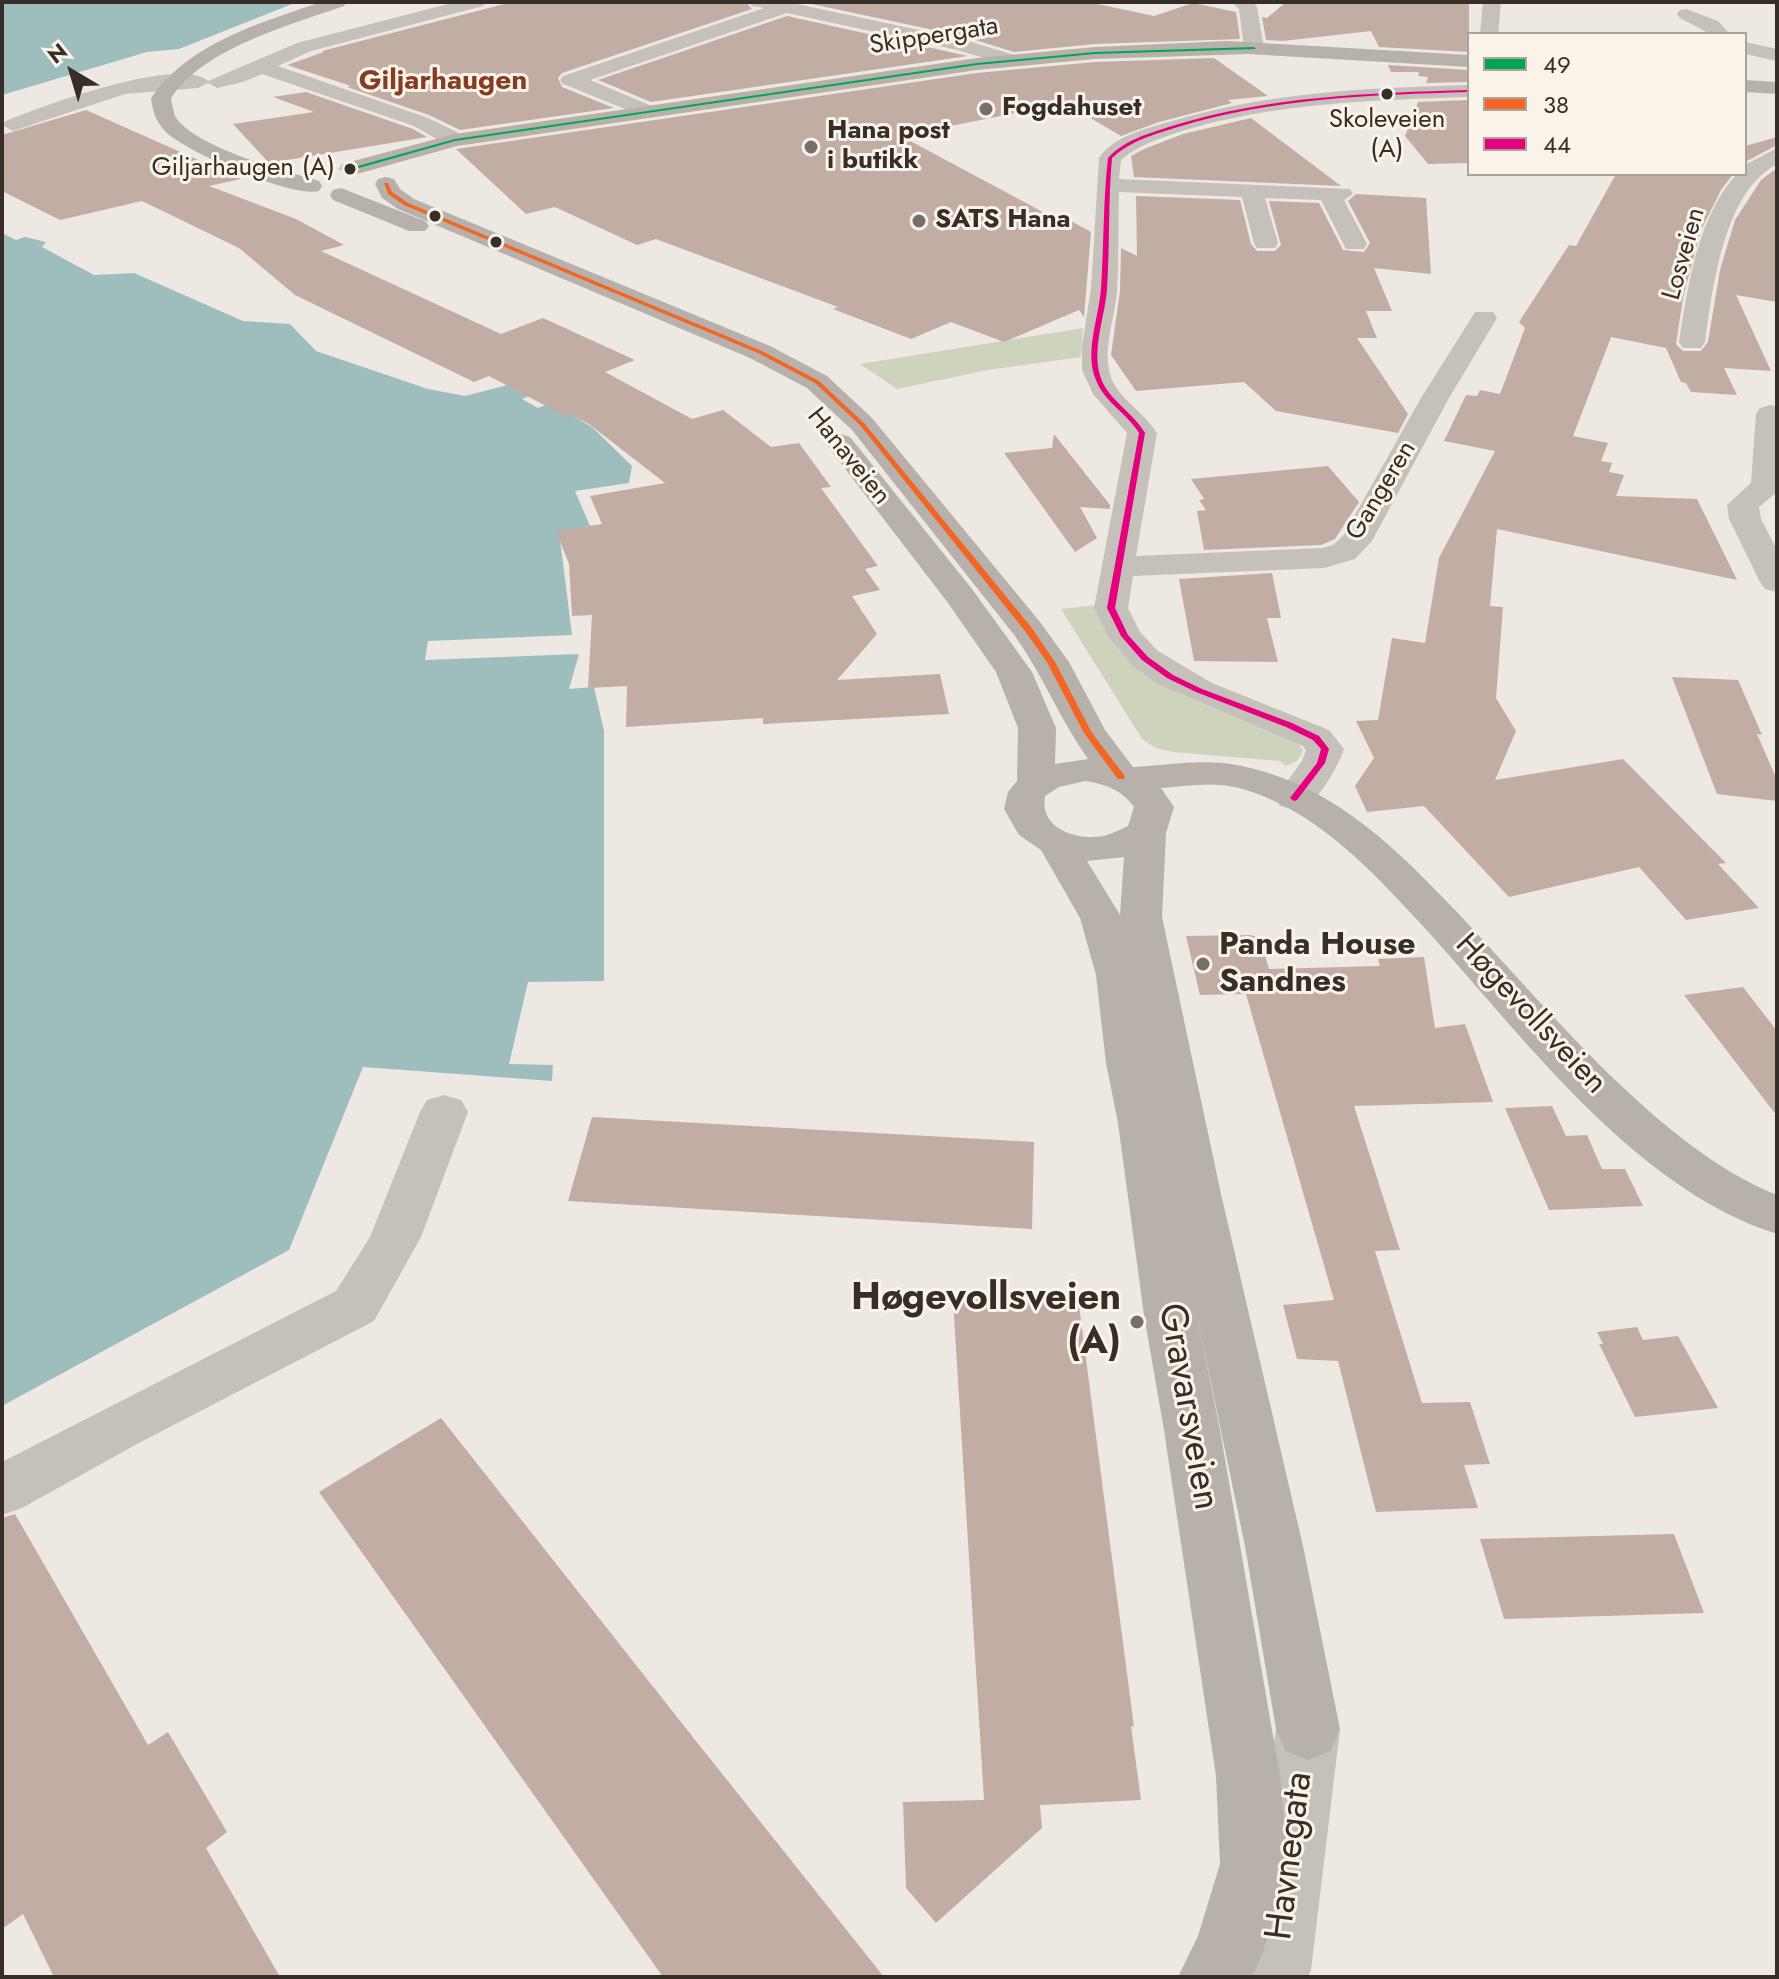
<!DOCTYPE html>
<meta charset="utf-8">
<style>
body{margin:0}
#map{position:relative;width:1779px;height:1979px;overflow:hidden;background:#ede8e2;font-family:Jost,sans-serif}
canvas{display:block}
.frame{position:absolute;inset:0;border:4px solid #372e29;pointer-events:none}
.legend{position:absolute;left:1467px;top:32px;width:280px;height:144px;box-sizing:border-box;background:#faf3e9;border:2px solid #aca49c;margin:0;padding:10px 14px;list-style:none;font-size:24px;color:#372e29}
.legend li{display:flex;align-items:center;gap:16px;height:40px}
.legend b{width:40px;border:2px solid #aca49c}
.north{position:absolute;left:32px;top:32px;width:80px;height:80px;-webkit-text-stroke:6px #faf3e9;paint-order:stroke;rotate:322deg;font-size:22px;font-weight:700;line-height:32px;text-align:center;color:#372e29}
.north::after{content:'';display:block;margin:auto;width:28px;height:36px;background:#372e29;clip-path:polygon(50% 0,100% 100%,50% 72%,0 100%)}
</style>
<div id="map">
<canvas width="1779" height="1979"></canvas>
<div class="frame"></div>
<ul class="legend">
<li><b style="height:10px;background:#00a651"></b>49</li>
<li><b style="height:10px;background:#f26522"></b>38</li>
<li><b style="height:10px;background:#e5007d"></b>44</li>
</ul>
<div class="north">N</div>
</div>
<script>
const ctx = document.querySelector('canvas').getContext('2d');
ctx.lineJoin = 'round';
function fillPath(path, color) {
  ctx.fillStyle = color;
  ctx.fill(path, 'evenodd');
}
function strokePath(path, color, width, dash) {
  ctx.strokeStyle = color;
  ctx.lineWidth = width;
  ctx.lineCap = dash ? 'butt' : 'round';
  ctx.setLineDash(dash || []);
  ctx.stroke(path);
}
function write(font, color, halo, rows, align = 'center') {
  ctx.font = font + ' Jost,sans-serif';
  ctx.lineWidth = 6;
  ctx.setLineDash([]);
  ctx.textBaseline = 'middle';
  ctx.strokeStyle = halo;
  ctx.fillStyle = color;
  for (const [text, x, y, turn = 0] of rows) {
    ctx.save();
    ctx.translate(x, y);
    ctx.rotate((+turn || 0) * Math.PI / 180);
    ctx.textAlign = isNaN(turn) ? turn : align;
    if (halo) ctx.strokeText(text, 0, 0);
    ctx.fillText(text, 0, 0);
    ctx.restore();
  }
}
fillPath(new Path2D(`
 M 1083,328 L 1081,357 L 988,370 L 897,389 L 860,364 Z
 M 1097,605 L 1155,678 L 1182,694 L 1289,737 L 1300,745 L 1303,751 L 1297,761 L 1286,766 L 1280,761 L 1173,752 L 1156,748 L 1142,739 L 1061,609 Z`), '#ced3bc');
fillPath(new Path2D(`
 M 2,2 L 297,2 L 179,49 L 147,52 L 2,95 Z
 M 2,233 L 16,240 L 25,237 L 46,242 L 42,247 L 94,275 L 134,273 L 243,321 L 290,324 L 316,351 L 428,389 L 465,396 L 527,380 L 546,389 L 522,399 L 538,408 L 551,403 L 592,427 L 632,466 L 629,483 L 575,491 L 590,526 L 559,531 L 572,635 L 428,641 L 425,660 L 579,654 L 569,689 L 594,687 L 604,731 L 604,981 L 528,982 L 509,1064 L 553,1065 L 552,1081 L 363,1067 L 289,1250 L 2,1406 Z`), '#9ebebe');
fillPath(new Path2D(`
 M 512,2 L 746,2 L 752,9 L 562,73 L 558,78 L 562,87 L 614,108 L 460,130 L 429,115 L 347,87 L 351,86 L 287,65 L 324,52 L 322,51 Z
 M 802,2 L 1088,2 L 1154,16 L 1193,3 L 1236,12 L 1240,39 L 1095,44 L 1014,52 L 962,36 Z
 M 1286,2 L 1469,2 L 1469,52 L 1379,47 L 1371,31 L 1283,41 L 1266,40 L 1262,17 L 1267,18 Z
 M 787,16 L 968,56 L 651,102 L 598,80 Z
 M 1214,58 L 1268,96 L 1228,100 L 1232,103 L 1159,122 L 1121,136 L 1065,103 L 901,136 L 1054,218 L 1062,216 L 1091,232 L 1084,317 L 1079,310 L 1004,342 L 951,322 L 911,339 L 833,309 L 838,307 L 656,239 L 637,245 L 555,207 L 526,214 L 456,149 L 977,73 L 1095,62 Z
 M 1388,65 L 1469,70 L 1469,82 L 1426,83 L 1428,77 L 1418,76 L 1419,72 L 1391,72 Z
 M 306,92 L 413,129 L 427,137 L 269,163 L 233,124 L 314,112 L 273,97 Z
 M 1469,100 L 1469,163 L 1428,164 L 1405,136 L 1418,102 Z
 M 86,110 L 241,179 L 209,186 L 296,219 L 344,245 L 321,251 L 501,334 L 543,318 L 635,360 L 605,372 L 692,419 L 723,410 L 771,447 L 799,443 L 831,487 L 821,488 L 878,566 L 865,569 L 880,590 L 852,596 L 877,634 L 837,680 L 940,674 L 949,714 L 763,724 L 763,718 L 626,727 L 627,686 L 588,688 L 592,615 L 572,616 L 569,564 L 556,531 L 602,524 L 590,496 L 665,483 L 589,424 L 571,415 L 567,417 L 489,376 L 474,382 L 295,295 L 239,248 L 142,201 L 60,220 L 2,191 L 2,135 Z
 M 1251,118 L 1341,186 L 1134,177 L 1131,156 L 1144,149 L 1183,134 Z
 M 1777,137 L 1777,145 L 1745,162 L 1745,146 Z
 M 1777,168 L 1777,302 L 1736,295 L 1771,371 L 1724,368 L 1737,395 L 1691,392 L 1686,383 L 1681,382 L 1666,348 L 1611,337 L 1573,436 L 1608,443 L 1601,461 L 1612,463 L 1609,472 L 1624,475 L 1616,496 L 1697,499 L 1737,580 L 1497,529 L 1490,606 L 1503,607 L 1496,698 L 1516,731 L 1495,780 L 1623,759 L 1726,863 L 1718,864 L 1759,908 L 1686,920 L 1639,867 L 1509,897 L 1424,806 L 1367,812 L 1355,786 L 1374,758 L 1356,721 L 1378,720 L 1392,638 L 1425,643 L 1439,558 L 1495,451 L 1444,441 L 1466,395 L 1477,396 L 1480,390 L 1500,394 L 1525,328 L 1519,322 L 1569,245 L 1576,246 L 1616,174 L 1733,174 L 1721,190 L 1701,230 L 1683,298 L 1676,344 L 1683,351 L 1701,351 L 1708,342 L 1720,270 L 1735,220 L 1761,180 Z
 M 1356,194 L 1426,198 L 1431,274 L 1374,268 L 1392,311 L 1366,311 L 1377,338 L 1357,338 L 1408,414 L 1398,433 L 1276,411 L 1244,382 L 1136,391 L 1111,355 L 1120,291 L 1121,248 L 1137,256 L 1136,196 L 1240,200 L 1251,244 L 1257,251 L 1275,251 L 1281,245 L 1269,201 L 1319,203 L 1343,250 L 1364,252 L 1370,243 L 1348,201 Z
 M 1054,434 L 1110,505 L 1110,509 L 1080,507 L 1097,538 L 1075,552 L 1004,453 L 1052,448 Z
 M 1328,466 L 1359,502 L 1335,539 L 1321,545 L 1204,550 L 1197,511 L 1206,510 L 1199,500 L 1204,499 L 1191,479 Z
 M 1272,573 L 1281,618 L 1267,618 L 1278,662 L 1194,661 L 1179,579 Z
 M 1672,677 L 1738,680 L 1762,735 L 1757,734 L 1777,780 L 1777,801 L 1717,794 Z
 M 1250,935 L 1258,937 L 1262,945 L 1269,969 L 1380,966 L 1378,959 L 1424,957 L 1435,1028 L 1465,1024 L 1493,1102 L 1354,1106 L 1400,1250 L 1375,1251 L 1422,1403 L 1470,1402 L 1490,1464 L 1464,1465 L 1478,1508 L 1376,1512 L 1338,1361 L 1297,1359 L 1283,1305 L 1334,1300 L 1246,994 L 1200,995 L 1186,936 Z
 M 1743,987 L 1777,1031 L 1777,1116 L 1684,995 Z
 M 1552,1106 L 1566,1136 L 1587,1135 L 1602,1169 L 1625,1169 L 1643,1206 L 1549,1210 L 1505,1108 Z
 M 592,1117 L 1034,1142 L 1032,1229 L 568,1201 Z
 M 1078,1298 L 1134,1727 L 1131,1726 L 1141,1800 L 1040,1805 L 1042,1828 L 936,1923 L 906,1888 L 903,1802 L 984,1800 L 953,1300 Z
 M 1637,1327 L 1643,1340 L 1678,1336 L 1718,1408 L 1635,1417 L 1599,1344 L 1603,1344 L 1597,1332 Z
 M 441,1418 L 692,1736 L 884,1977 L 663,1977 L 319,1492 Z
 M 15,1514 L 148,1745 L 168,1732 L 227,1832 L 206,1848 L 280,1977 L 54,1977 L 23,1914 L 2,1929 L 2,1518 Z
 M 1674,1534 L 1704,1613 L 1504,1619 L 1480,1539 Z`), '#c1ada3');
fillPath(new Path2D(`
 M 456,2 L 486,2 L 483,6 L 311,51 L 278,66 L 428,118 L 463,135 L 466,140 L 463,145 L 447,145 L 414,126 L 262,74 L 243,82 L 217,88 L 208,83 L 198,88 L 125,94 L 13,131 L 2,125 L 6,121 C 40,107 179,55 208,81 L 297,43 Z
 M 749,2 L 788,2 L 961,39 L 1018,56 L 1021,60 L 1011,66 L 957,50 L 787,13 L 590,80 L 657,108 L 660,112 L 657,116 C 644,120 581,90 563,84 L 560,80 L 563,76 L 764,8 L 752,6 Z
 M 1232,2 L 1253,2 L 1257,7 L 1264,48 L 1261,52 L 1247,52 L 1244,48 L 1239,9 Z
 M 1483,2 L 1501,2 L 1498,34 L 1480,34 Z
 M 1686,9 L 1718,21 L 1730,34 L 1710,34 L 1680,18 L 1677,14 L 1680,10 Z
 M 1745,42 L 1777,49 L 1777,61 L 1745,54 Z
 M 1469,85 L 1469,97 C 1372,100 1275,103 1182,131 C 1161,138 1138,145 1121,160 L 1119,179 L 1350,189 L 1353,194 L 1344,200 L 1367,244 L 1364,249 L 1346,249 L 1321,200 L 1265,198 L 1278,243 L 1275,248 L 1257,248 L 1254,243 L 1242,197 L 1119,192 C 1118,225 1119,258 1117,291 C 1115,319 1100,354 1113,382 C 1123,401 1145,414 1157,433 L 1136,556 L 1322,548 L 1333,545 L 1343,536 L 1421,398 L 1475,312 L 1493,312 L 1497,318 L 1449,398 L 1372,541 L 1355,559 L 1324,568 L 1133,576 L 1128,608 L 1140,632 L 1158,651 L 1212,683 L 1329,730 L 1344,749 C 1340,763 1319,800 1305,807 C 1297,811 1289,808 1280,806 L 1275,798 L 1302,761 L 1306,750 L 1303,746 L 1158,684 L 1133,666 L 1108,636 L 1094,608 L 1127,433 L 1093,394 L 1082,370 L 1082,347 L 1091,288 L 1099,158 C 1114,136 1145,129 1169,122 C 1267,92 1367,88 1469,85 Z
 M 1777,148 L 1777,164 C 1723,193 1713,287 1705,342 L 1701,348 L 1683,348 L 1679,342 C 1688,287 1697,217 1737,174 L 1745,174 L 1745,165 Z
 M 1770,405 L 1777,407 L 1777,492 L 1759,507 L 1761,519 L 1777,550 L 1777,592 L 1765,589 L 1760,582 L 1729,519 L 1727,505 L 1751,483 L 1756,414 L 1760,408 Z
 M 444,1095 L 461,1100 L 468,1112 L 421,1237 L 374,1321 L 137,1444 L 22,1508 L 2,1515 L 2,1462 L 336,1291 L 370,1237 L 420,1112 L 427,1100 Z
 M 1308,1698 L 1330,1707 L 1340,1729 L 1311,1970 L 1308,1977 L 1231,1977 L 1244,1950 L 1276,1729 L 1286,1707 Z`), '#c6c0ba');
fillPath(new Path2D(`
 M 321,2 L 347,2 L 344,6 C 290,25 204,48 171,98 C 172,103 173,111 175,116 C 193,147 285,171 319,181 L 322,186 L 319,191 C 292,198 185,152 165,131 C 155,120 153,112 151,98 C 189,43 260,23 321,2 Z
 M 1227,41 L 1469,55 L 1469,67 L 1248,54 L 1095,59 L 977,70 L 457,146 L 350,176 L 339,169 L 342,164 L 455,134 L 977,58 L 1095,47 Z
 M 1745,80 L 1777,82 L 1777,94 L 1745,92 Z
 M 386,177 L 394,179 L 400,189 L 414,199 L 770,346 L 827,376 L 872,418 L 1040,622 L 1069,662 L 1105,730 L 1133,767 C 1169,765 1206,758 1242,766 C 1331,785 1392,844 1453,908 C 1542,1001 1657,1147 1777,1195 L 1777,1234 C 1632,1188 1521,1033 1421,924 C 1369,868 1315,809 1239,788 C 1215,781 1186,786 1161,788 L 1174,807 L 1166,833 L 1162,917 L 1221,1194 L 1303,1546 L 1340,1729 L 1330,1751 L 1308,1760 L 1286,1751 L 1276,1729 L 1245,1546 L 1196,1311 L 1220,1430 L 1280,1776 L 1288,1864 L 1263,1952 L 1252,1977 L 1178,1977 L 1198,1936 L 1220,1864 L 1216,1776 L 1164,1430 L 1144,1315 L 1118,1123 L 1106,1063 L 1096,975 L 1080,918 L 1041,850 L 1019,835 L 1004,809 L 1008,792 L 1017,781 L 1018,728 L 996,672 L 948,603 L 830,449 L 825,443 L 830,437 L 840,434 L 850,437 L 972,589 L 1032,672 L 1056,728 L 1055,764 L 1088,759 C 1060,720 1043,675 1015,636 L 852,430 L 807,388 L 750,358 L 398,209 L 382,198 L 375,184 L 378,179 ZM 1085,781 C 1105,784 1122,790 1134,807 L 1128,826 C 1121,829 1112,834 1104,836 C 1077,841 1039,829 1045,796 L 1059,787 ZM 1124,857 L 1120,915 L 1087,861 Z
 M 341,188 L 425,221 L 429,226 L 425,231 L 409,231 L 333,200 L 330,195 L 333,190 Z`), '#b7b0ab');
fillPath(new Path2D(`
 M 1254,47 L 1256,49 L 1095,54 L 977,65 L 455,141 L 352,170 L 347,169 L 455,139 L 977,63 L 1095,52 Z`), '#00a651');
fillPath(new Path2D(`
 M 384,183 L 388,183 L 392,192 L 408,203 L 762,351 L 819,381 L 864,423 L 1031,627 L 1055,662 L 1092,733 L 1124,775 L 1125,777 L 1124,779 L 1118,779 L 1084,733 L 1047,662 L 1025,631 L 860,425 L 815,383 L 758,353 L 404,205 L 388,194 Z`), '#f26522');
fillPath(new Path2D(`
 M 1469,90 L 1469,92 C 1371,95 1273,98 1178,127 C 1155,134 1130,141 1112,158 C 1108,202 1110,245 1107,289 C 1105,318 1090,352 1102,381 C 1110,400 1134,414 1145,433 L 1115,608 L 1128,635 L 1148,657 L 1173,675 L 1202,689 L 1292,723 L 1319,736 L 1329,749 L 1325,763 L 1297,800 L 1294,801 L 1290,798 L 1317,763 L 1321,749 L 1313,740 L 1286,727 L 1196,692 L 1167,678 L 1142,660 L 1121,636 L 1107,608 L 1139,433 C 1127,413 1104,402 1096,380 C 1084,352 1099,318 1101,288 C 1104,245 1103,201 1108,158 C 1124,140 1150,133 1172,126 C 1269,96 1369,93 1469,90 Z`), '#e5007d');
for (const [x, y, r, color] of [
 [1387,94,7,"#372e29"],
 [986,109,8,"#776f6a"],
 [811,147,8,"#776f6a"],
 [350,169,7,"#372e29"],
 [435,216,7,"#372e29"],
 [919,221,8,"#776f6a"],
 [496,242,7,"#372e29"],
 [1203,964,8,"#776f6a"],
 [1137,1322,8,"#776f6a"]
]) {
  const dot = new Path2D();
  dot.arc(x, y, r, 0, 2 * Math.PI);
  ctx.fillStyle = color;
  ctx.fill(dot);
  strokePath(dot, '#faf3e9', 3);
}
write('26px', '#372e29', '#faf3e9', [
 ["Skippergata",934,37,-9],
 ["Losveien",1685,254,-74],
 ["Hanaveien",848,457,51],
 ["Gangeren",1382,491,-59]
]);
write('bold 26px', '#372e29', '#faf3e9', [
 ["Fogdahuset",1002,109],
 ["Hana post",827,132],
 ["i butikk",827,162],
 ["SATS Hana",935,221]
], 'left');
write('26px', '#372e29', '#faf3e9', [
 ["Skoleveien",1387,121],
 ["(A)",1387,151],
 ["Giljarhaugen (A)",335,169,"right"]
]);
write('bold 28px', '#863c22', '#faf3e9', [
 ["Giljarhaugen",443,82]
]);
write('bold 32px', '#372e29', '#faf3e9', [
 ["Panda House",1219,946],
 ["Sandnes",1219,983]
], 'left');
write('32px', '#372e29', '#faf3e9', [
 ["Høgevollsveien",1530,1015,47]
]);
write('bold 38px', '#372e29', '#faf3e9', [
 ["Høgevollsveien",1121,1300],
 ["(A)",1121,1344]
], 'right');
write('38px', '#372e29', '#faf3e9', [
 ["Gravarsveien",1187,1407,80],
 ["Havnegata",1291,1856,-83]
]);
</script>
